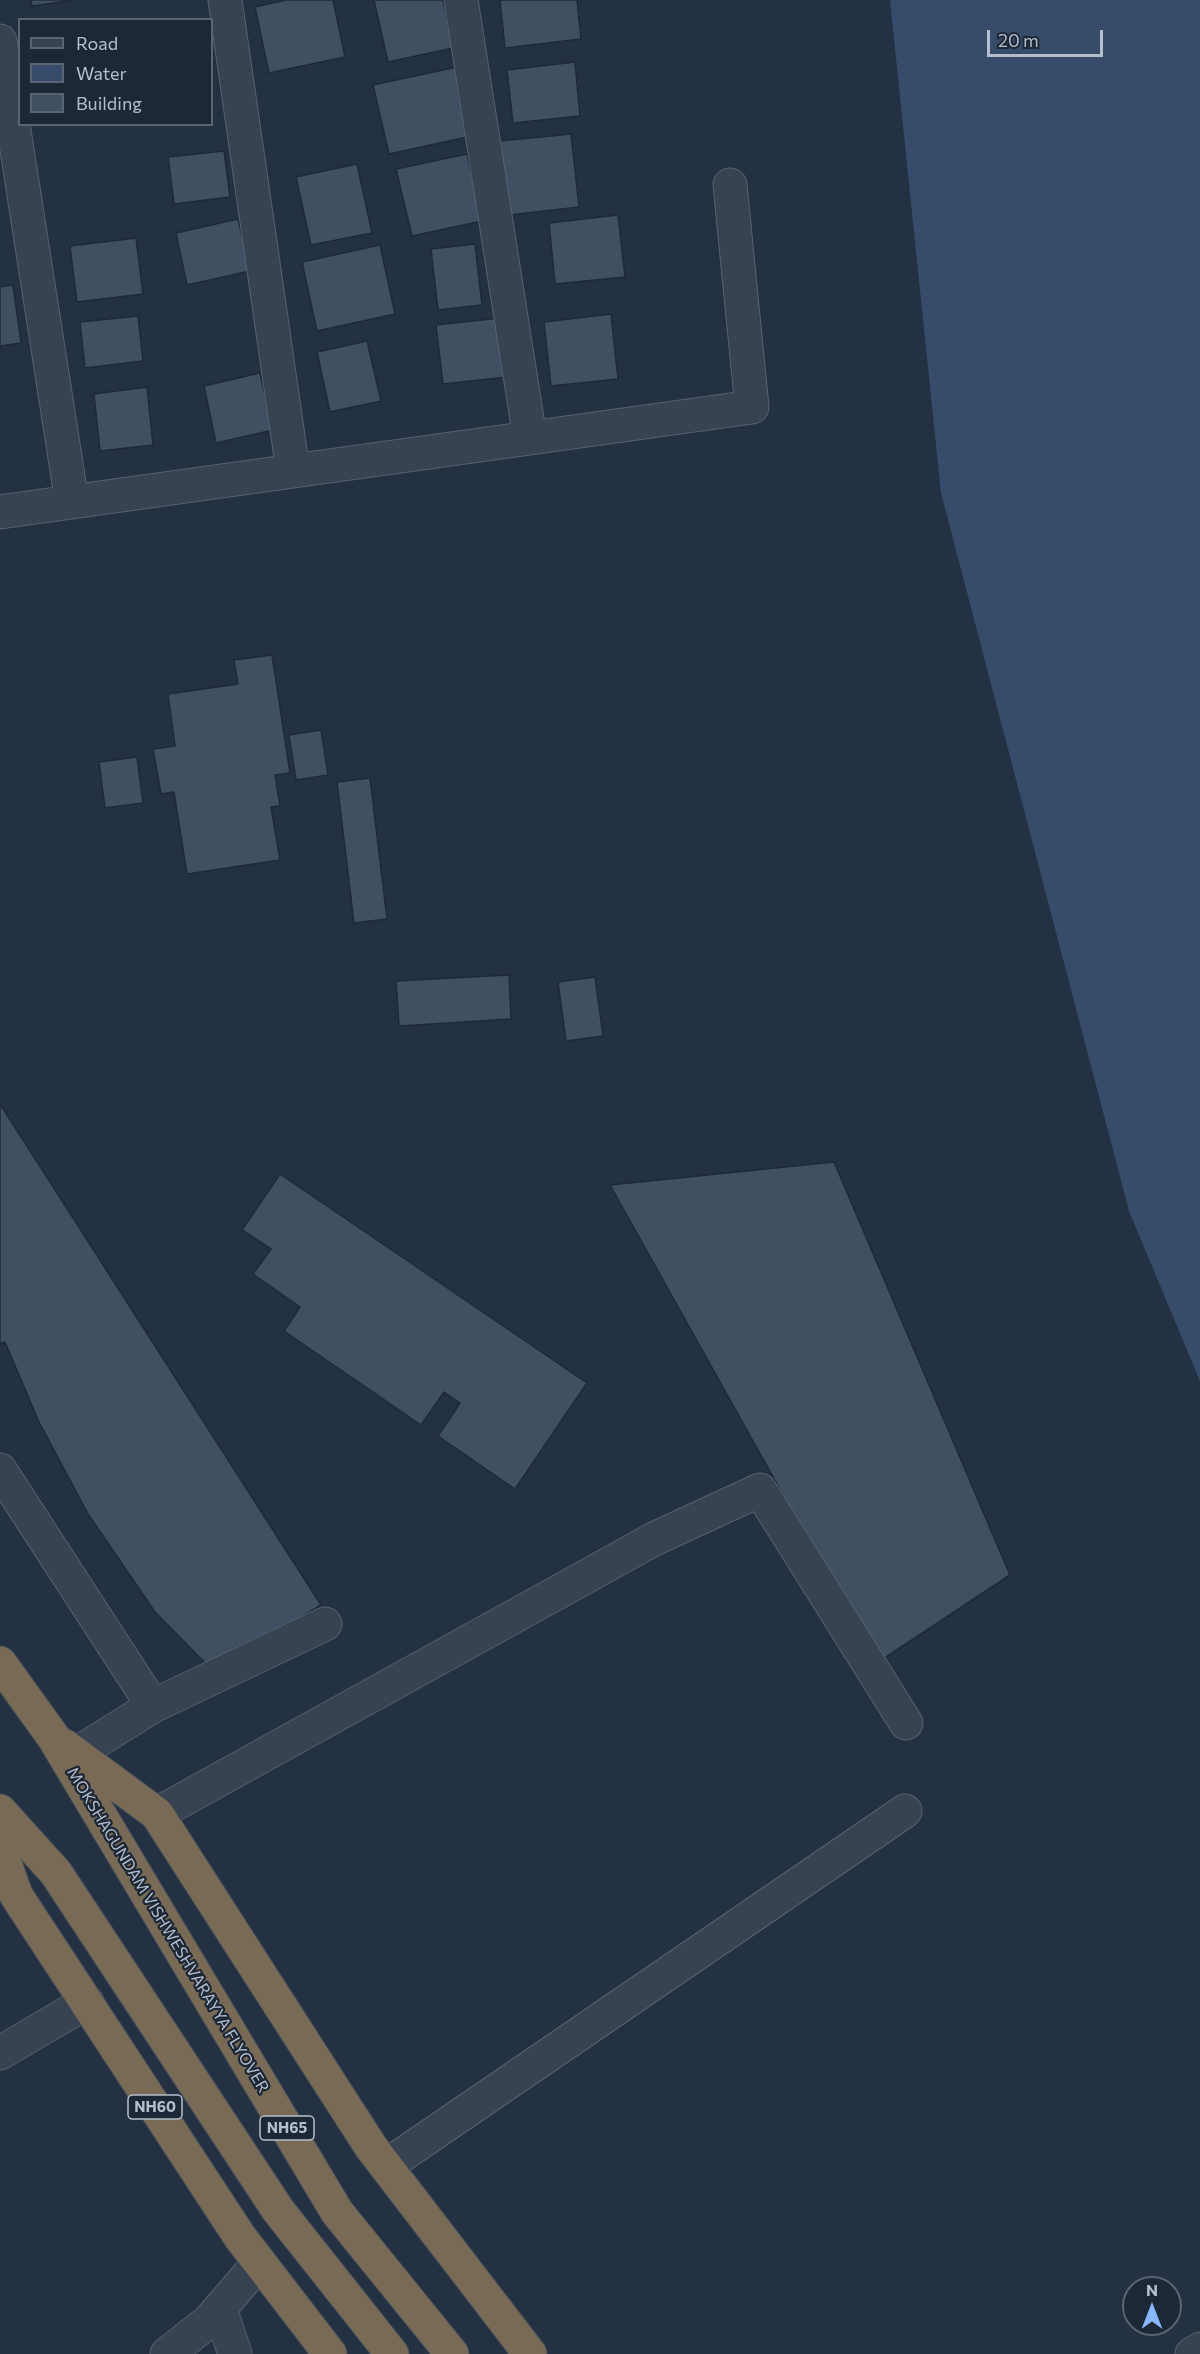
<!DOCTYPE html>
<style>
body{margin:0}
#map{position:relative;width:1200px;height:2354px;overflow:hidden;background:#243142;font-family:Commissioner,sans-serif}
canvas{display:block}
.legend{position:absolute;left:18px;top:18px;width:195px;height:108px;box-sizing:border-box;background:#1d2837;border:2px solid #5a6473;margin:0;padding:8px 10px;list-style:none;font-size:18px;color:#b5becc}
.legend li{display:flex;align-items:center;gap:12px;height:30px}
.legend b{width:30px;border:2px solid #5a6473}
.north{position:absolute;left:1122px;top:2276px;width:60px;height:60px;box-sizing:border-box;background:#1d2837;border:2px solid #5a6473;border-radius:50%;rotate:0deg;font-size:16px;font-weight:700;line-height:24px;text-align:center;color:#b5becc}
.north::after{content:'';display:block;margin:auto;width:21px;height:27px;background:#88b6fe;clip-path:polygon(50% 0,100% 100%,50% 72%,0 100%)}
.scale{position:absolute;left:987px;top:30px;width:116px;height:27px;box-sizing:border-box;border:3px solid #b5becc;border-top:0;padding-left:8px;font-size:18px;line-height:21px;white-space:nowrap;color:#b5becc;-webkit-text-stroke:4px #1d2837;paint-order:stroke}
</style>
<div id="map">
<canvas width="1200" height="2354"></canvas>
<ul class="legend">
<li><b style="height:8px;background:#384352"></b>Road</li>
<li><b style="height:16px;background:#374c6a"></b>Water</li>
<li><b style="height:16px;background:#404f62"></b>Building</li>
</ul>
<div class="north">N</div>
<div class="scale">20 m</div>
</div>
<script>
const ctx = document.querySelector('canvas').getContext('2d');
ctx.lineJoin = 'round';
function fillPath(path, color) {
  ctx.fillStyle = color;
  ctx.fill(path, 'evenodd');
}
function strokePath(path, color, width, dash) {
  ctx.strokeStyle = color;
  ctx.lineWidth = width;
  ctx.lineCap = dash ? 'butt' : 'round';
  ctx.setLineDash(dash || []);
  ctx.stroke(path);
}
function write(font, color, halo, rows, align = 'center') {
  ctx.font = font + ' Commissioner,sans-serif';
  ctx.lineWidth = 4.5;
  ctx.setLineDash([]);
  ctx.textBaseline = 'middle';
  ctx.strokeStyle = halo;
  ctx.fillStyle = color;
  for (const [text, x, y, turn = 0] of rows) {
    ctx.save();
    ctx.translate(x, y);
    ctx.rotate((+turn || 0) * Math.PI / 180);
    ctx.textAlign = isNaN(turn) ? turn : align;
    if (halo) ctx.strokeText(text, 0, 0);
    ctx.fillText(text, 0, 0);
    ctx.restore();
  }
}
fillPath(new Path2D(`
 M 890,0 L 1200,0 L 1200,1381 L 1129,1211 L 941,493 Z`), '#374c6a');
const building = new Path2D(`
 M 31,0 L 75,0 L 32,6 Z
 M 286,0 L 333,0 L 345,57 L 269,73 L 255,7 Z
 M 374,0 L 443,0 L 453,48 L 388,62 Z
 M 500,0 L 577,0 L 581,39 L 505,48 Z
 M 575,62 L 580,116 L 513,123 L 507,70 Z
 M 457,67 L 472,136 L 389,154 L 373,85 Z
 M 571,134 L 579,207 L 509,215 L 500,141 Z
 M 224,151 L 230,197 L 174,204 L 168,157 Z
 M 467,154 L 482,221 L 412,236 L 396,169 Z
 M 357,164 L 372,233 L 311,245 L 296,177 Z
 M 618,215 L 625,277 L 555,284 L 549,223 Z
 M 238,219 L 250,271 L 187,285 L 176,233 Z
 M 136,238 L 143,294 L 77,302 L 70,246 Z
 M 475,244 L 482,305 L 438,310 L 431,249 Z
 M 380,245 L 395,314 L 317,331 L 302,262 Z
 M 13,285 L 21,343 L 0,346 L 0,287 Z
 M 611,314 L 618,379 L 551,386 L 544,322 Z
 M 138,316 L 143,361 L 85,368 L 80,322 Z
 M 500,318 L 507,377 L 443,384 L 436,325 Z
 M 367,341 L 381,401 L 330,412 L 317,352 Z
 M 260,373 L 273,430 L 216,443 L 204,386 Z
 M 147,387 L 153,445 L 100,451 L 94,394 Z
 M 272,655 L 290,773 L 275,775 L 280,806 L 271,807 L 280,860 L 187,874 L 174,792 L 161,794 L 153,749 L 175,746 L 168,694 L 238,684 L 234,660 Z
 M 321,730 L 328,775 L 296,780 L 289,735 Z
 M 137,757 L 143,803 L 105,808 L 99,762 Z
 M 370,778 L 387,919 L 354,923 L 337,782 Z
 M 509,975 L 511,1019 L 399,1026 L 396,981 Z
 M 595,977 L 603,1036 L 566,1041 L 558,982 Z
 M 0,1104 L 321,1605 L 213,1671 L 155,1612 L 88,1514 L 39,1422 L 5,1342 L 0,1344 Z
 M 834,1162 L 1010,1575 L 877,1663 L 610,1185 Z
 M 280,1174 L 587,1383 L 515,1489 L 438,1436 L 460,1403 L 444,1392 L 421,1425 L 284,1331 L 300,1307 L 253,1274 L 271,1249 L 242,1230 Z`);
fillPath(building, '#404f62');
strokePath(building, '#1f2a39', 1.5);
const minor = new Path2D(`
 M 225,0 L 293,471
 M 461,0 L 530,438
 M 0,41 L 72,502
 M 0,512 L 752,407 L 730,185
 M 0,1470 L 153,1706 L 76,1754
 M 153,1706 L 325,1624
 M 157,1814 L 654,1539 L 760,1490 L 906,1723
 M 0,2053 L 87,2002
 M 386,2166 L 905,1811
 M 220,2309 L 235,2354
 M 167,2354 L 209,2321 L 259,2263
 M 1192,2354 L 1200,2349`);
const highway = new Path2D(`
 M 0,1663 L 54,1738 L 337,2212 L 452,2354
 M 65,1746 L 157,1814 L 371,2147 L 530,2354
 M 0,1811 L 56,1873 L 278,2210 L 392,2354
 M 0,1849 L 16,1895 L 240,2237 L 330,2354`);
strokePath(minor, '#56616f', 35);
strokePath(highway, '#434e5c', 35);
strokePath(minor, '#384352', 33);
strokePath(highway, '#786a55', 33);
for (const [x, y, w] of [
 [155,2107,54],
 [287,2128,54]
]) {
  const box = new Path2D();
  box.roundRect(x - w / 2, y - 12, w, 24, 4.5);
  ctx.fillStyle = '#1d2837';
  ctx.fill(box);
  strokePath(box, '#b5becc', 1.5);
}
write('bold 15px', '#b5becc', null, [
 ["NH60",155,2107],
 ["NH65",287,2128]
]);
write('16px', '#b5becc', '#1d2837', [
 ["MOKSHAGUNDAM VISHWESHVARAYYA FLYOVER",168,1930,59]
]);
</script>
